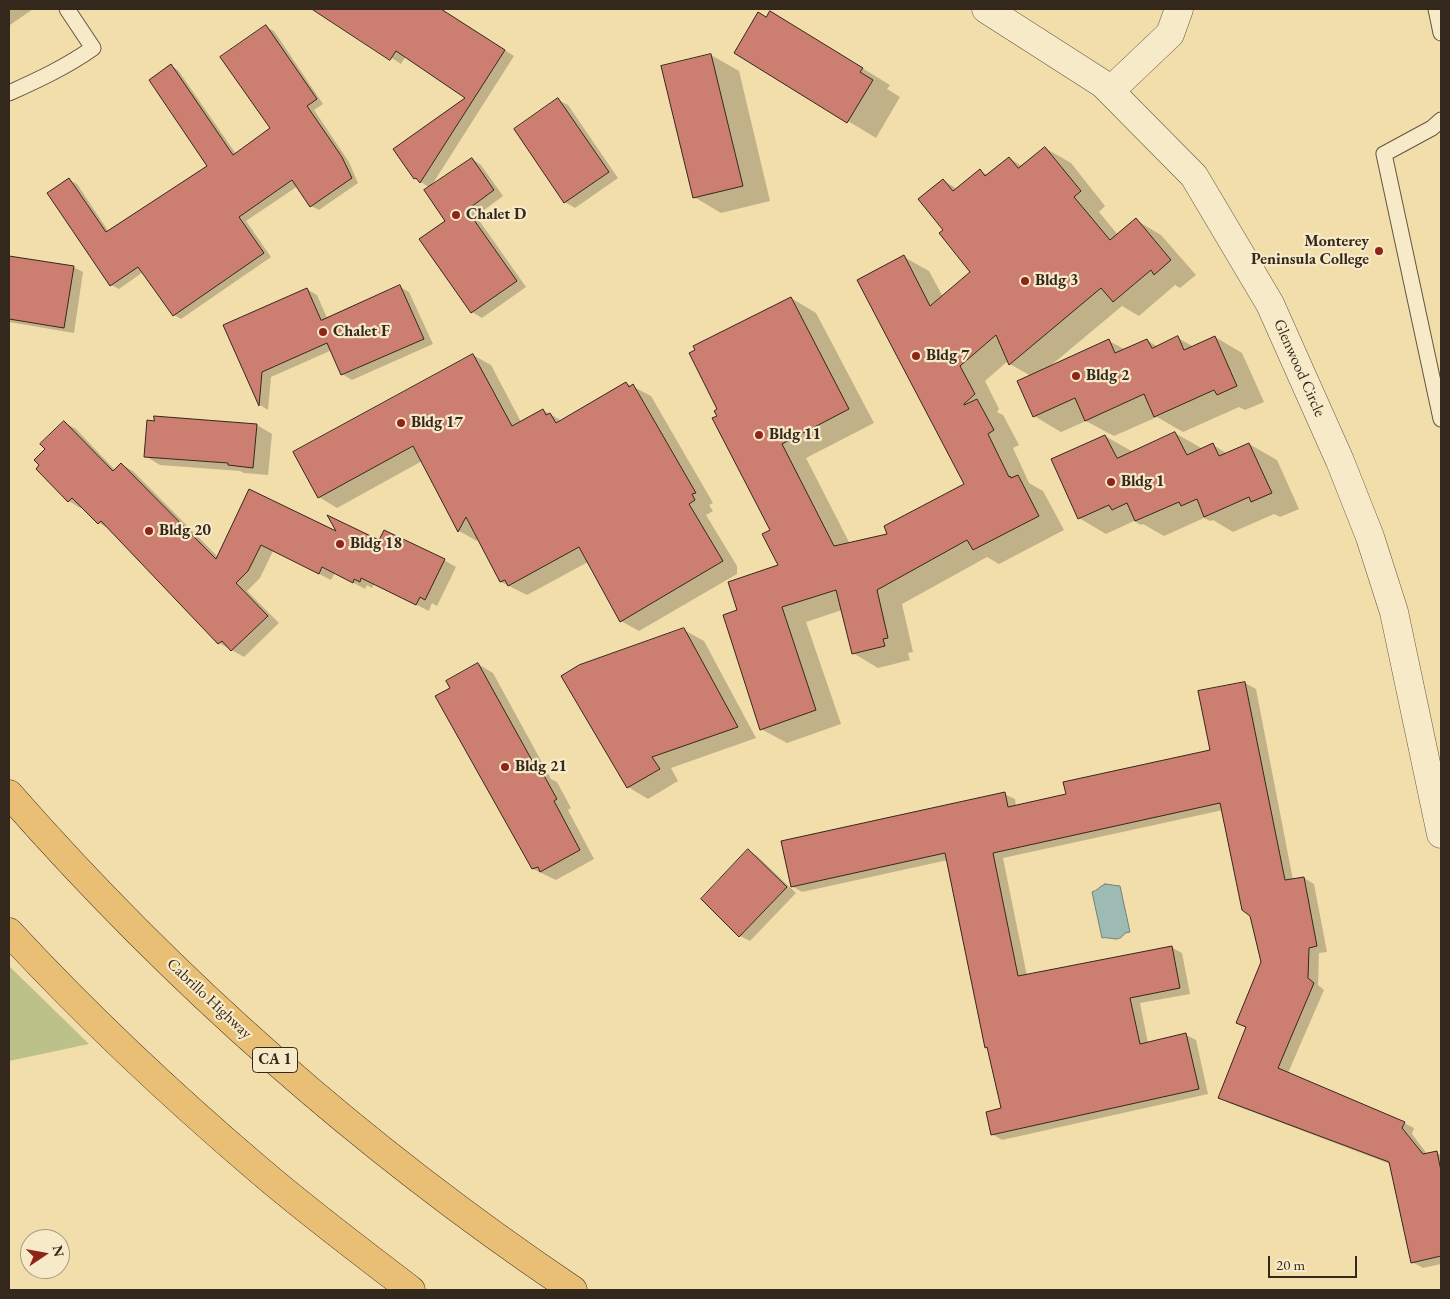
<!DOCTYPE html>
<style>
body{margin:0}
#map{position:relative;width:1450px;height:1299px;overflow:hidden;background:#f2deab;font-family:"EB Garamond",serif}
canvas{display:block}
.frame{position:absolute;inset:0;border:10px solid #34271c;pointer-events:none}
.north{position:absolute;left:20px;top:1229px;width:50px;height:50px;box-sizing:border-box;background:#f7eac8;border:1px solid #a99c83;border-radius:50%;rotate:78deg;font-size:14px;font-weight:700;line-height:20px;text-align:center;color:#34271c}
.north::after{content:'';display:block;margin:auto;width:18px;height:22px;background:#8f2418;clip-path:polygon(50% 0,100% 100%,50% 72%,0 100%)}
.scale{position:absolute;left:1268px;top:1256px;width:89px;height:22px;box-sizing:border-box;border:2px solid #34271c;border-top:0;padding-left:6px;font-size:15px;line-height:18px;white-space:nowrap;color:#34271c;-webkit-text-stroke:4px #f7eac8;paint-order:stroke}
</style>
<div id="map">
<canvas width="1450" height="1299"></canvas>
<div class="frame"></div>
<div class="north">N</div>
<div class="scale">20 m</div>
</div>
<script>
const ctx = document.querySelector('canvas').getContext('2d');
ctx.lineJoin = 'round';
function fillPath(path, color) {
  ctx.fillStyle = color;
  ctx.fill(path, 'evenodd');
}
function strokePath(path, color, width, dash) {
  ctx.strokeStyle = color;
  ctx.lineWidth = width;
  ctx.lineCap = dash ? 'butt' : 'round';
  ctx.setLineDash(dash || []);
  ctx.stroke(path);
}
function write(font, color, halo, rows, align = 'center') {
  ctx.font = font + ' "EB Garamond",serif';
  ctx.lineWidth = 4.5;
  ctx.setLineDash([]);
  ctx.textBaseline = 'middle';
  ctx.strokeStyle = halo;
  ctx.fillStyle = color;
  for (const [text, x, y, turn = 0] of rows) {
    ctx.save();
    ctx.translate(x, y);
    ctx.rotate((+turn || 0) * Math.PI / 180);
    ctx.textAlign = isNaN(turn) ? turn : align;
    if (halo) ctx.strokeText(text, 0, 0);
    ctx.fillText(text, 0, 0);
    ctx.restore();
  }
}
fillPath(new Path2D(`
 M 9,966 L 89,1044 L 9,1061 Z`), '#bbc188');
const water = new Path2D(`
 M 1105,884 L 1120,886 L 1130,932 L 1125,933 C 1118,944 1111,936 1102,938 L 1092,892 C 1097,891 1100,886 1105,884 Z`);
fillPath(water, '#9dbbb2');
strokePath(water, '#738076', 1);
fillPath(new Path2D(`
 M 9,9 L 33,9 L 10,25 Z
 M 315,9 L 440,9 L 514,56 L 430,188 L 415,178 L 394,149 L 467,98 L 406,56 L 401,64 Z
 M 767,19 L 798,29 L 890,85 L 887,89 L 900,97 L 876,138 L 736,53 Z
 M 266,27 L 274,31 L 323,104 L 314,110 L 349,162 L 358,183 L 319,210 L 311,206 L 298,186 L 246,221 L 271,257 L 181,319 L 174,315 L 143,272 L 119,289 L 111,285 L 69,180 L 77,184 L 109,232 L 209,166 L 171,66 L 178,70 L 236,154 L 272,129 Z
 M 711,55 L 739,71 L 770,201 L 721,213 L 694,197 Z
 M 558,100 L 568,105 L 618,178 L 575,208 L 565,202 Z
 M 1045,148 L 1071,163 L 1105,206 L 1099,212 L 1118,235 L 1136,220 L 1161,235 L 1196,275 L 1180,288 L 1175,285 L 1139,316 L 1122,306 L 1049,367 L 1109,341 L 1126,350 L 1147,340 L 1158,347 L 1178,338 L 1194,347 L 1215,337 L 1242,353 L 1264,402 L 1245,410 L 1239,407 L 1183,432 L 1157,417 L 1114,436 L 1086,421 L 1061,432 L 1034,416 L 1031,376 L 1010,364 L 1009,360 L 985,381 L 999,409 L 997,412 L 1003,415 L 1019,445 L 1013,448 L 1029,483 L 1043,491 L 1064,530 L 999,564 L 987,557 L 902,604 L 913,652 L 908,653 L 910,660 L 878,668 L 853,653 L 842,610 L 806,622 L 841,724 L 787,743 L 761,729 L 739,611 L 780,566 L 771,531 L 718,416 L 791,298 L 816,313 L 874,423 L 806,458 L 850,544 L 889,534 L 966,484 L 904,257 L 929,271 L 943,297 L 972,272 L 945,230 L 943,180 L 957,189 L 980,171 L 988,175 L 1009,158 L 1022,166 Z
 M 472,159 L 481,165 L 503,196 L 476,216 L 526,287 L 482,318 L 472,312 L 447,221 Z
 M 9,256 L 73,267 L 83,272 L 74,333 L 9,322 Z
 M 400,287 L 409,292 L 433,344 L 352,380 L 342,374 L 332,350 L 271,377 L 268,410 L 260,405 L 225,326 L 307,289 L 317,295 L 327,318 Z
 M 473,355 L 491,365 L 521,422 L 543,410 L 562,421 L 626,383 L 651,396 L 713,503 L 709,505 L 713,511 L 706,515 L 737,566 L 737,574 L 639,631 L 621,621 L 588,562 L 527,595 L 501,582 L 478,538 L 477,541 L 459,531 L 422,461 L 337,508 L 319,497 Z
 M 64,422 L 76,429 L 115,470 L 121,464 L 133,471 L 218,557 L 250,491 L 339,534 L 379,542 L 444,560 L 456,567 L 437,606 L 432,603 L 429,611 L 374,584 L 372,588 L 367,585 L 365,589 L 335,573 L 331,580 L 273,551 L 260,578 L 247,591 L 279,623 L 244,657 L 219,643 L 111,530 L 99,523 L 82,506 L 80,508 L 69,501 L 47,449 Z
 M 257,425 L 272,434 L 268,475 L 244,473 L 240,471 L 160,465 L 145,456 Z
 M 1175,433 L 1203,449 L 1213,445 L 1228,454 L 1249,444 L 1277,460 L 1299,509 L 1280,517 L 1274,514 L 1233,532 L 1213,520 L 1210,521 L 1204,518 L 1164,536 L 1143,524 L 1141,525 L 1134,521 L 1106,534 L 1079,518 L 1105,436 L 1133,452 Z
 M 684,630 L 704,641 L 756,738 L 671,768 L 678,781 L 648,799 L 628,787 L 562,676 Z
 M 478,664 L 493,673 L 551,779 L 557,782 L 571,808 L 568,810 L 594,859 L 556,880 L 533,869 L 452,688 Z
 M 1245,683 L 1256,689 L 1293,880 L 1304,878 L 1314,884 L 1327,952 L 1319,953 L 1318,985 L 1324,990 L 1288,1073 L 1404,1123 L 1414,1128 L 1412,1134 L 1428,1155 L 1437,1153 L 1441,1155 L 1441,1264 L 1423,1268 L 1412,1262 L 1390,1164 L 1229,1103 L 1219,1097 L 1247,1028 L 1237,1022 L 1263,963 L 1223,810 L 1003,858 L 1027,976 L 1171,947 L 1182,953 L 1190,994 L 1140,1003 L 1148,1043 L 1186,1035 L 1196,1040 L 1208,1094 L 1002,1140 L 992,1134 L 1002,1109 L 988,1048 L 986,1047 L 948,860 L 802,892 L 792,886 L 1004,794 L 1015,799 L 1016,806 L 1067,795 L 1211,751 Z
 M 748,851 L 757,856 L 796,893 L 750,941 L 740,936 Z`), '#0003');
const building = new Path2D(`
 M 312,9 L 441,9 L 505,50 L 420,183 L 416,178 L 414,179 L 393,149 L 465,98 L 396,51 L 390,60 Z
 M 770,11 L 863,68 L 860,72 L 873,80 L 847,123 L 734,53 L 758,12 L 766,17 Z
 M 266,25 L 317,99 L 307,106 L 342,157 L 352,178 L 310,207 L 292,180 L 239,217 L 264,253 L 173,316 L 138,267 L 110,286 L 47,193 L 69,178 L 106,232 L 207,166 L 149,80 L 171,64 L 233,155 L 270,128 L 220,57 Z
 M 711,54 L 743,186 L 693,198 L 661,66 Z
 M 558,98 L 609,172 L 564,203 L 514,129 Z
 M 1045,147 L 1081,191 L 1074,197 L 1110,240 L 1136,218 L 1171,260 L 1154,275 L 1151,270 L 1113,302 L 1101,288 L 1009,365 L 996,335 L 960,366 L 975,394 L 964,404 L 964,405 L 977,399 L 994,430 L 988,434 L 1009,477 L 1010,476 L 1011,478 L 1018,475 L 1039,516 L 973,550 L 967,540 L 877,590 L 888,638 L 883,639 L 885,646 L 852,654 L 836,590 L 782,607 L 816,710 L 760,730 L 723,615 L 737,610 L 728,582 L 778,565 L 762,534 L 770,530 L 712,418 L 717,416 L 714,411 L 717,409 L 689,353 L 695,350 L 693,346 L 791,297 L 849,409 L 782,444 L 834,546 L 887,534 L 884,526 L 964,484 L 857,280 L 904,255 L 930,306 L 970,272 L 939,233 L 943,230 L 918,199 L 943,179 L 953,191 L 980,169 L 985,176 L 1009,157 L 1018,168 Z
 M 472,158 L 494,190 L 467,210 L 517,281 L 471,313 L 419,239 L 445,221 L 424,190 Z
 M 9,256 L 74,266 L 64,328 L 9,319 Z
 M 400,285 L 424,339 L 341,375 L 327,343 L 262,372 L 259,406 L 223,325 L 307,288 L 321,320 Z
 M 1178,336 L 1184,350 L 1215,336 L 1237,386 L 1217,395 L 1214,390 L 1154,417 L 1144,394 L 1085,421 L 1075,398 L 1033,417 L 1017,381 L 1109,339 L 1115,353 L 1147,339 L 1152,348 Z
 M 473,354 L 512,426 L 543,409 L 546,415 L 550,413 L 556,423 L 626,382 L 629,387 L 633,384 L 696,493 L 692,494 L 695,500 L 689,504 L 723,561 L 620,622 L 579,547 L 508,586 L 505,580 L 500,582 L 466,517 L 458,532 L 413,446 L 318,498 L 293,452 Z
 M 154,416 L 257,424 L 253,468 L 228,465 L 228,463 L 144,457 L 147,420 L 154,421 Z
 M 64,421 L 113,471 L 121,463 L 216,559 L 249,489 L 336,531 L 327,515 L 379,540 L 384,530 L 445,559 L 425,600 L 420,597 L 416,605 L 361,578 L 360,582 L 354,579 L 353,583 L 322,567 L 319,574 L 261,545 L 248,571 L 236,583 L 268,616 L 231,651 L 222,641 L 218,644 L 101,521 L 98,524 L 72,498 L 68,502 L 36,469 L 39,465 L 34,460 L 45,449 L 40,444 Z
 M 1175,432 L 1187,455 L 1213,443 L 1219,456 L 1249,443 L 1272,493 L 1251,502 L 1249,497 L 1204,517 L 1197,499 L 1181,506 L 1179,502 L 1135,521 L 1127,503 L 1112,510 L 1109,505 L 1078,519 L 1051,459 L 1105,435 L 1117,458 Z
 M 684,628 L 738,727 L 652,757 L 660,769 L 627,788 L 561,676 L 579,665 Z
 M 478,663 L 539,773 L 542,772 L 557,799 L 554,801 L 580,850 L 540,872 L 538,867 L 532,869 L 435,696 L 450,688 L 446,681 Z
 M 1245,682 L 1285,880 L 1304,877 L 1317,946 L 1309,948 L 1308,978 L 1314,983 L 1278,1068 L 1405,1122 L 1402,1128 L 1423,1154 L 1437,1151 L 1441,1171 L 1441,1256 L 1411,1263 L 1389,1162 L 1218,1098 L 1246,1027 L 1236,1023 L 1261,962 L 1250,916 L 1242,910 L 1220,803 L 993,853 L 1018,976 L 1172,946 L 1180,988 L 1130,998 L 1140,1044 L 1186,1033 L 1199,1089 L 991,1135 L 986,1112 L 1001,1108 L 987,1047 L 985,1048 L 945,853 L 791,887 L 781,841 L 1005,792 L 1008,807 L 1066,794 L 1063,782 L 1210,750 L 1198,691 Z
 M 748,849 L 787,887 L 739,937 L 701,899 Z`);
fillPath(building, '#cc7f70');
strokePath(building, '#34271c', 1);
const lane = new Path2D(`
 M 1436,9 L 1441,33
 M 9,93 C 38,80 66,67 93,48 L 67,9
 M 1441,120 L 1432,128 L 1384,154 L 1441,419`);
const street = new Path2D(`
 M 986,9 L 1103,84 L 1194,176 L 1270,304 L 1340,461 L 1370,537 L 1394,612 L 1441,834
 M 1110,91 L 1170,34 L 1179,9`);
const highway = new Path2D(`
 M 9,794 C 174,982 365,1150 573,1290
 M 9,932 C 87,1016 172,1096 259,1170 C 308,1212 360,1251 411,1290`);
strokePath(lane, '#645540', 17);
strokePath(street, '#645540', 29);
strokePath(highway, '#34271c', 29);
strokePath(lane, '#f7eac8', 15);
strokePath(street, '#f7eac8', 28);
strokePath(highway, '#e9bf76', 28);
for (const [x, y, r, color] of [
 [456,215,5,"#8f2418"],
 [1379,251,5,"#8f2418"],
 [1025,281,5,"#8f2418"],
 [323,332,5,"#8f2418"],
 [916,356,5,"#8f2418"],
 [1076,376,5,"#8f2418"],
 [401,423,5,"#8f2418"],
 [759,435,5,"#8f2418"],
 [1111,482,5,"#8f2418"],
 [149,531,5,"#8f2418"],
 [340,544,5,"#8f2418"],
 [505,767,5,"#8f2418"]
]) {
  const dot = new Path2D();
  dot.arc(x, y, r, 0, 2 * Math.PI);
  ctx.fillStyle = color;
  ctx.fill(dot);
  strokePath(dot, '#f7eac8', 2);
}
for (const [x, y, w] of [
 [275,1060,45]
]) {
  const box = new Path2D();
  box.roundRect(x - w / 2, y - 12.5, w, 25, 4);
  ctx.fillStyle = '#f7eac8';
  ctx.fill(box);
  strokePath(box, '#34271c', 1);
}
write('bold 15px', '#34271c', null, [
 ["CA 1",275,1060]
]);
write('bold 16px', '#34271c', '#f7eac8', [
 ["Chalet D",466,215],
 ["Monterey",1369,242,"right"],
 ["Peninsula College",1369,260,"right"],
 ["Bldg 3",1035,281],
 ["Chalet F",333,332],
 ["Bldg 7",926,356],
 ["Bldg 2",1086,376],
 ["Bldg 17",411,423],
 ["Bldg 11",769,435],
 ["Bldg 1",1121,482],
 ["Bldg 20",159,531],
 ["Bldg 18",350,544],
 ["Bldg 21",515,767]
], 'left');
write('16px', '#34271c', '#f7eac8', [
 ["Glenwood Circle",1299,368,66],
 ["Cabrillo Highway",209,999,43]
]);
</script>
